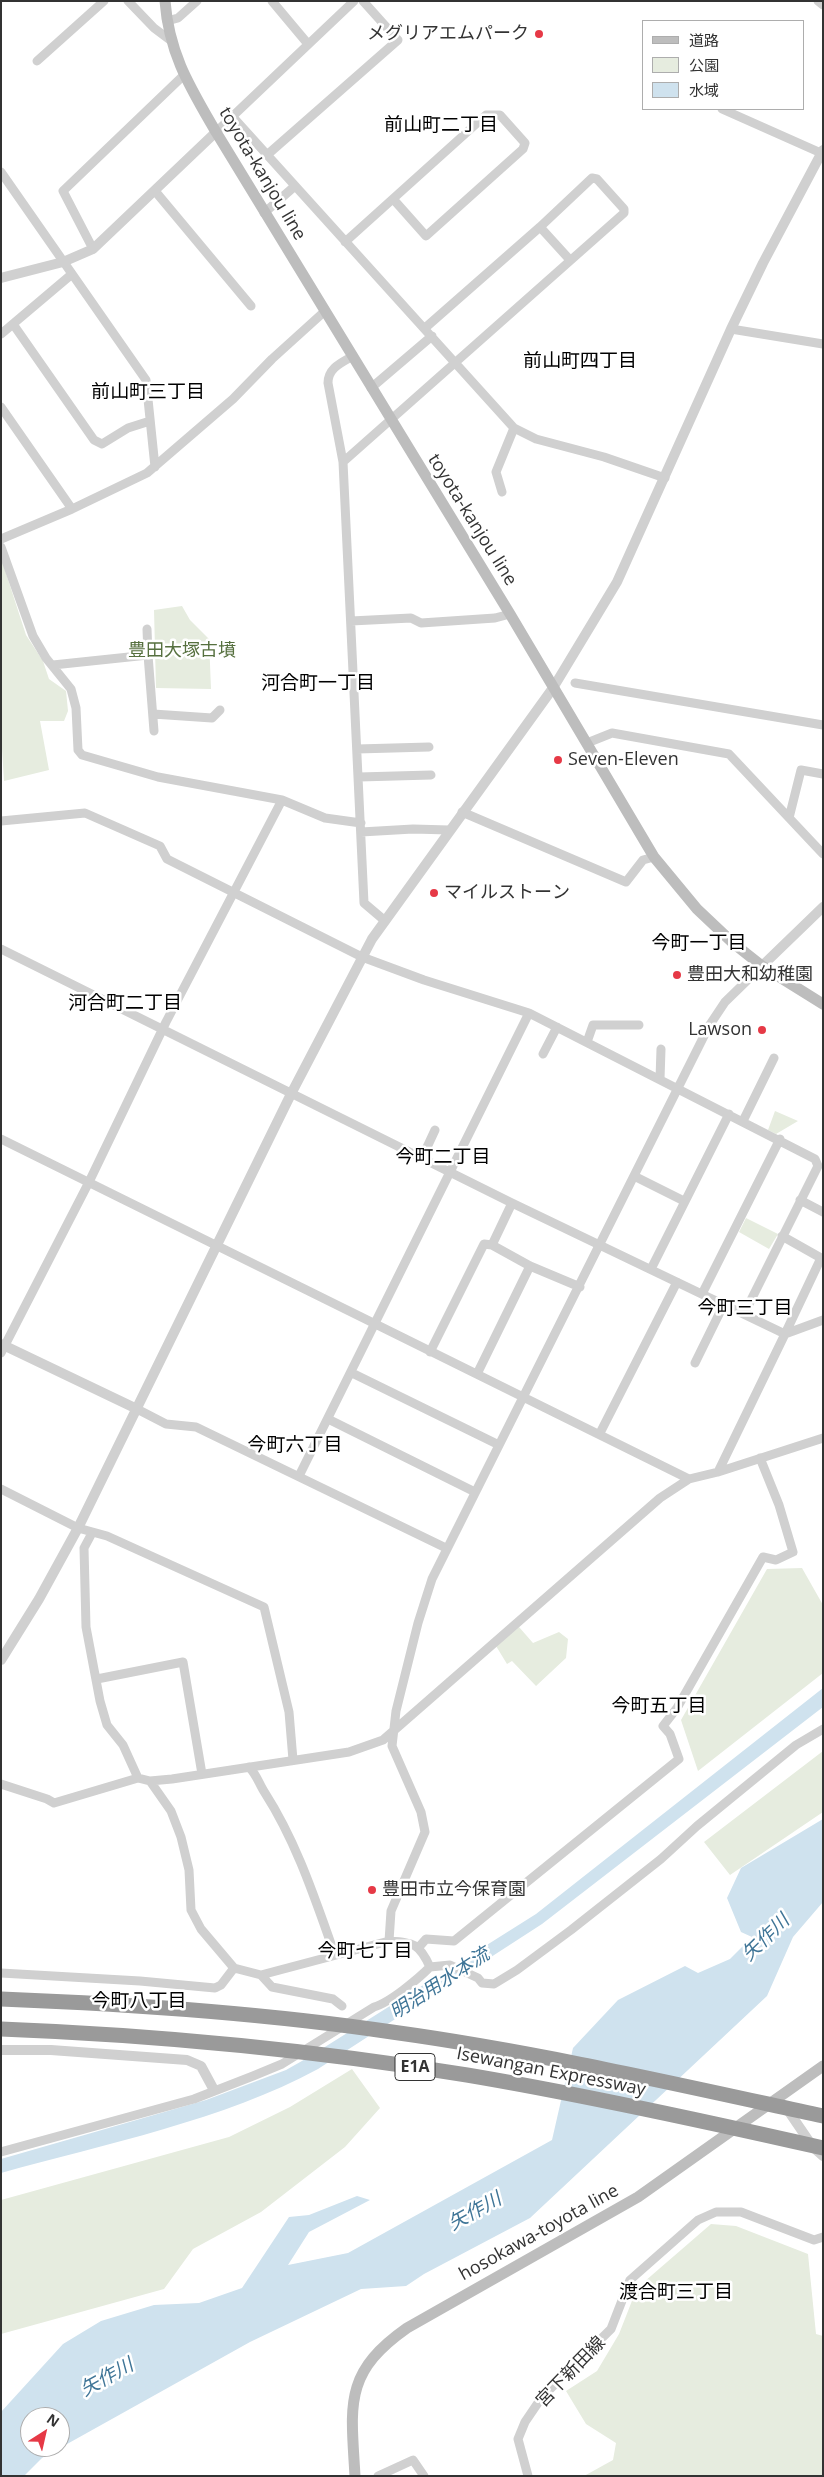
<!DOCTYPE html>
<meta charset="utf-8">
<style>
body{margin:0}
#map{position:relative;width:824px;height:2477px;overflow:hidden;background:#fff;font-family:"Open Sans","Noto Sans JP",sans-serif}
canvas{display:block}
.frame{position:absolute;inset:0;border:2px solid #333;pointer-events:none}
.legend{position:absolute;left:642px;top:20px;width:162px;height:90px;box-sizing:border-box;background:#fff;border:1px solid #adadad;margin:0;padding:6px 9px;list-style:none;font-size:15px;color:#333}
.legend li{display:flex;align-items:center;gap:10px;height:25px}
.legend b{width:25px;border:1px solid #adadad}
.north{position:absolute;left:20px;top:2407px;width:50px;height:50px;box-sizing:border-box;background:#fff;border:1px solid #adadad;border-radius:50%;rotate:35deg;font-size:14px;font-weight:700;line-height:20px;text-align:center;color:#333}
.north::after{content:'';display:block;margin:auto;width:18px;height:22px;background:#e63946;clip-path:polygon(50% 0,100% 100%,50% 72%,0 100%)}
</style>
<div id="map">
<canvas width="824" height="2477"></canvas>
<div class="frame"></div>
<ul class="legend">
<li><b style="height:6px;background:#bdbdbd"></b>道路</li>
<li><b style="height:14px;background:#e6ecdf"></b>公園</li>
<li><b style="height:14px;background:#cfe2ee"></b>水域</li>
</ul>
<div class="north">N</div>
</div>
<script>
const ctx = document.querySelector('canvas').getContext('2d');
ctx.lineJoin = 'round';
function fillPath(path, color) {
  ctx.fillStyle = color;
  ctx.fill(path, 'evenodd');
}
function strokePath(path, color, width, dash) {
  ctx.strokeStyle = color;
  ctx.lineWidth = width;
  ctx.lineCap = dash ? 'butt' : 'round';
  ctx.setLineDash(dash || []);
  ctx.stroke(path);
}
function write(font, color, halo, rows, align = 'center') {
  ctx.font = font + ' "Open Sans","Noto Sans JP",sans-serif';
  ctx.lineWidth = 5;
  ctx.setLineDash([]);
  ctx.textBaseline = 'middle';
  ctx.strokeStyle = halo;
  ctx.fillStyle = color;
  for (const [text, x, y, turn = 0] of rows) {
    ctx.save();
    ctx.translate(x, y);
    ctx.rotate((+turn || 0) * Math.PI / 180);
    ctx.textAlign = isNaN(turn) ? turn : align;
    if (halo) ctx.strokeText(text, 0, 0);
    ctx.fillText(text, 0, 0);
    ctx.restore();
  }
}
fillPath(new Path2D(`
 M 1,558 L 26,635 L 43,661 L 49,679 L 66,691 L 68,711 L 64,721 L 40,721 L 49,770 L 4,781 L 1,732 Z
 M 182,606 L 190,620 L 209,639 L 211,689 L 156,688 L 154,610 Z
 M 775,1111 L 798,1121 L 776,1134 L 768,1130 Z
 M 746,1218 L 778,1234 L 769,1249 L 739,1232 Z
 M 802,1568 L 823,1605 L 823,1673 L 698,1771 L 681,1720 L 767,1569 Z
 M 519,1627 L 533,1643 L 559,1632 L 568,1639 L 566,1658 L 536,1686 L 512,1661 L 507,1664 L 496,1646 Z
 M 823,1751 L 823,1812 L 730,1875 L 704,1842 Z
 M 352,2069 L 380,2108 L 345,2147 L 261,2212 L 193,2249 L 164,2289 L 1,2334 L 1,2200 L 229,2137 L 290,2107 Z
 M 711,2224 L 736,2226 L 808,2254 L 816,2334 L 823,2336 L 823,2476 L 584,2476 L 613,2460 L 616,2443 L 586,2424 L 566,2391 L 597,2371 L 619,2334 L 637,2288 Z`), '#e6ecdf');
fillPath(new Path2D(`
 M 823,1688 L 823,1707 L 542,1924 L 318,2069 C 224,2120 105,2144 1,2173 L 1,2159 L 206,2100 L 286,2070 L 309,2057 L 536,1914 Z
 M 823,1819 L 823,1902 L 793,1937 L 767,1996 L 530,2218 L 424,2274 L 406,2286 L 361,2289 L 250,2342 L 42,2458 L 24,2476 L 1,2476 L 1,2412 L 63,2344 L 101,2321 L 154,2305 L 199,2303 L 242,2288 L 289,2217 L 309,2215 L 357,2196 L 370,2200 L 309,2232 L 288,2265 L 348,2253 L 552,2140 L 573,2048 L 618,2000 L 685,1966 L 698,1973 L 730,1959 L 752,1937 L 741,1932 L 727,1898 L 741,1868 ZM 30,2417 L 60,2417 L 60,2447 L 30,2447 Z`), '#cfe2ee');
strokePath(new Path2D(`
 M 128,1 L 154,28 L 170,40
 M 272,1 L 308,44
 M 818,1 L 823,5
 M 167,21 L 178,18 L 197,1
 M 37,61 L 104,1
 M 722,109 L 821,153
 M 232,116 L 514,428 L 536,439 L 604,457 L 665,478
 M 216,132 L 354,1
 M 267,155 L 398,40 L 363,1
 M 1,172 L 146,380 L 155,467
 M 155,191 L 251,306
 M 264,213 L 295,186
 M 540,227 L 570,260
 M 345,242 L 486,115 L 500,115 L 525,143 L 523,149 L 426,236 L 394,200
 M 93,249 L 63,191 L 184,75
 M 13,324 L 94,440 L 102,444 L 128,428 L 150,421
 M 731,329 L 823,344
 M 1,334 L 72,274
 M 353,356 C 341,363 328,368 328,383 L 343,462 L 364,903 L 384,920
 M 371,388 L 432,336
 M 1,407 L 72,509
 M 343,462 L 624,213 L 624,209 L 597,179 L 592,178 L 540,227 L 425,328
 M 502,492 L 496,472 L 514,428
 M 1,539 L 72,509 L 147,473 L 233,399 L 272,359 L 325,311
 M 1,547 L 33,636 L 46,658 L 71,689 L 76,708 L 78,750 L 82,755 L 158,777 L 282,800 L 325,818 L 361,823
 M 351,621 L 411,618 L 421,623 L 495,618 L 510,614
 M 147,629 L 148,655
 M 53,665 L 148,655 L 154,731
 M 575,683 L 823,725
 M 153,714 L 212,718 L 220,710
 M 587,743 L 612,733 L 729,754 L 823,854
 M 357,749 L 429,747
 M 359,777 L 431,775
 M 462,812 L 626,882 L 643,860 L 654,857
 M 789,818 L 801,770 L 823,774
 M 1,821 L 85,813 L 160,846 L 167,859 L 362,957 L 424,980 L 529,1013 L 815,1159 L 818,1166 L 744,1314
 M 361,832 L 413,829 L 449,830
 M 1,949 L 512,1203 L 785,1334 L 718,1472
 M 587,1042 L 593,1025 L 639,1025
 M 543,1054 L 557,1027
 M 660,1079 L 661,1049
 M 743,1121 L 774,1058
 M 1,1139 L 689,1479
 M 422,1158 L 435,1130
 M 634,1176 L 684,1201
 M 800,1200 L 823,1212
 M 782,1236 L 821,1258 L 785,1334
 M 492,1245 L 512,1203
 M 651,1269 L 729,1114
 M 702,1294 L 780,1139
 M 785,1334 L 823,1320
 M 430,1352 L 484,1244 L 492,1245 L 530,1266 L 580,1287
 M 1,1353 L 89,1182 L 166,1022 L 282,800
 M 695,1363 L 724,1304
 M 352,1373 L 499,1445
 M 477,1374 L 530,1266
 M 137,1409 L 166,1424 L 196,1427 L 446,1548
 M 328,1419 L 475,1492
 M 600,1433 L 677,1282
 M 299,1476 C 377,1322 451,1167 529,1013
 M 1,1489 L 78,1528 L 107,1536 L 264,1607 L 289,1712 L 293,1760
 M 92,1533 L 84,1548 L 86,1627 L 100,1701 L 107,1725 L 123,1745 L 138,1778
 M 97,1679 L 183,1662 L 202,1774
 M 249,1767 C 257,1775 259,1784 265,1793 C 297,1843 315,1899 335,1955
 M 150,1781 L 171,1811 L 181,1837 L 189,1870 L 191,1910 L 201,1929 L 234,1968 L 261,1975 L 389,1941 C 414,1943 419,1943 430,1967 L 450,1965 L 478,1978 L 482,1983 L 494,1984 L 517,1970 L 571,1930 L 661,1859 L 697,1826 L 796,1745 L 823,1729
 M 1,1784 L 47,1799 L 54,1803 L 138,1778 L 150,1781 L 172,1779 L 349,1752 L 383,1740 L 660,1498 L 689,1479 L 718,1472 L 823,1438
 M 389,1941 L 391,1911 L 425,1832 L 421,1812 L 392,1746 L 396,1711 L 418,1623 L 432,1579 L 709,1026 L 725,1002 L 762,966
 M 419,1947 L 426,1939 L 454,1941 L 679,1759 L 670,1734 L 663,1726 L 677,1708 L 763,1557 L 776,1560 L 793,1552 L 779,1505 L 760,1458
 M 1,1973 L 140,1981 L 215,1988 L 221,1985 L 234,1968
 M 261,1975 L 272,1987 L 333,1999 L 342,2006
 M 1,2152 L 194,2099 L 253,2076 L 282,2064 L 374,2007 C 389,2003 418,1979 430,1967
 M 378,2476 L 413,2460 L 424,2476
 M 528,2476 L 518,2439 L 525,2422 L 542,2397 L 611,2329 L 630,2280 L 698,2220 L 716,2212 L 741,2212 L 814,2240 L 823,2237`), '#d0d0d0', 9);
strokePath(new Path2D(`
 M 1,278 L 63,262 L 93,249 L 216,132
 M 762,966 L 823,907
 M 1,1344 L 137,1409
 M 1,1660 L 39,1599 L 78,1528 L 291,1094 L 372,939 L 553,688 L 617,582 L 731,329 L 763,263 L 823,150
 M 1,2050 L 51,2050 L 187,2060 L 201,2066 L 214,2090
 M 785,2106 L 813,2147 L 823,2156`), '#d0d0d0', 10);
strokePath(new Path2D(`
 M 165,1 C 169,54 190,87 216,132 L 510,614 L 654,857 L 697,909 L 733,943 L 762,966 L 823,1004
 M 355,2476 C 351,2405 343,2373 407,2328 L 638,2197 L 823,2066`), '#bdbdbd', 11);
strokePath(new Path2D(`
 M 1,1999 C 132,2004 263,2013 392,2032 C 537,2052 680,2085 823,2116
 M 1,2029 C 157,2035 312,2050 467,2075 C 586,2095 704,2121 823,2148`), '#9a9a9a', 15);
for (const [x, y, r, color] of [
 [539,34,5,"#e63946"],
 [558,760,5,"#e63946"],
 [434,893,5,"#e63946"],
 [677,975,5,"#e63946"],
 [762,1030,5,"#e63946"],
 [372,1890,5,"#e63946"]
]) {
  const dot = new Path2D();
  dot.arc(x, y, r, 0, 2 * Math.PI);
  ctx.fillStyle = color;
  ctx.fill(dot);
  strokePath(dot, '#fff', 2);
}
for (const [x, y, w] of [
 [415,2067,40]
]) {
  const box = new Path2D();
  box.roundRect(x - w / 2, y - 13.5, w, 27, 4);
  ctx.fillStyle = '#fff';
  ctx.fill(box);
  strokePath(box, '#333', 1);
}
write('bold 16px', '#333', null, [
 ["E1A",415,2067]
]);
write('18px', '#333', '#fff', [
 ["メグリアエムパーク",529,34,"right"],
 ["Seven-Eleven",568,760],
 ["マイルストーン",444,893],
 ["豊田大和幼稚園",687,975],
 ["Lawson",752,1030,"right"],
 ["豊田市立今保育園",382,1890]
], 'left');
write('18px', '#333', '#fff', [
 ["toyota-kanjou line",262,174,59],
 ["toyota-kanjou line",472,520,58],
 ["Isewangan Expressway",551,2072,11],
 ["hosokawa-toyota line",539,2233,-29],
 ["宮下新田線",571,2372,-46]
]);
write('18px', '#56703f', '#fff', [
 ["豊田大塚古墳",182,651]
]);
write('19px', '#000', '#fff', [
 ["前山町二丁目",441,126],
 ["前山町四丁目",580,362],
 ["前山町三丁目",148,393],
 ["河合町一丁目",318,684],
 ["今町一丁目",699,944],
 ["河合町二丁目",125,1004],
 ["今町二丁目",443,1158],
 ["今町三丁目",745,1309],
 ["今町六丁目",295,1446],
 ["今町五丁目",659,1707],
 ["今町七丁目",365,1952],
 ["今町八丁目",139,2002],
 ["渡合町三丁目",676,2293]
]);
write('italic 19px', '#3f7597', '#fff', [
 ["矢作川",766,1938,-44],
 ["明治用水本流",440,1984,-33],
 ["矢作川",475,2212,-29],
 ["矢作川",107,2378,-29]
]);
</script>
